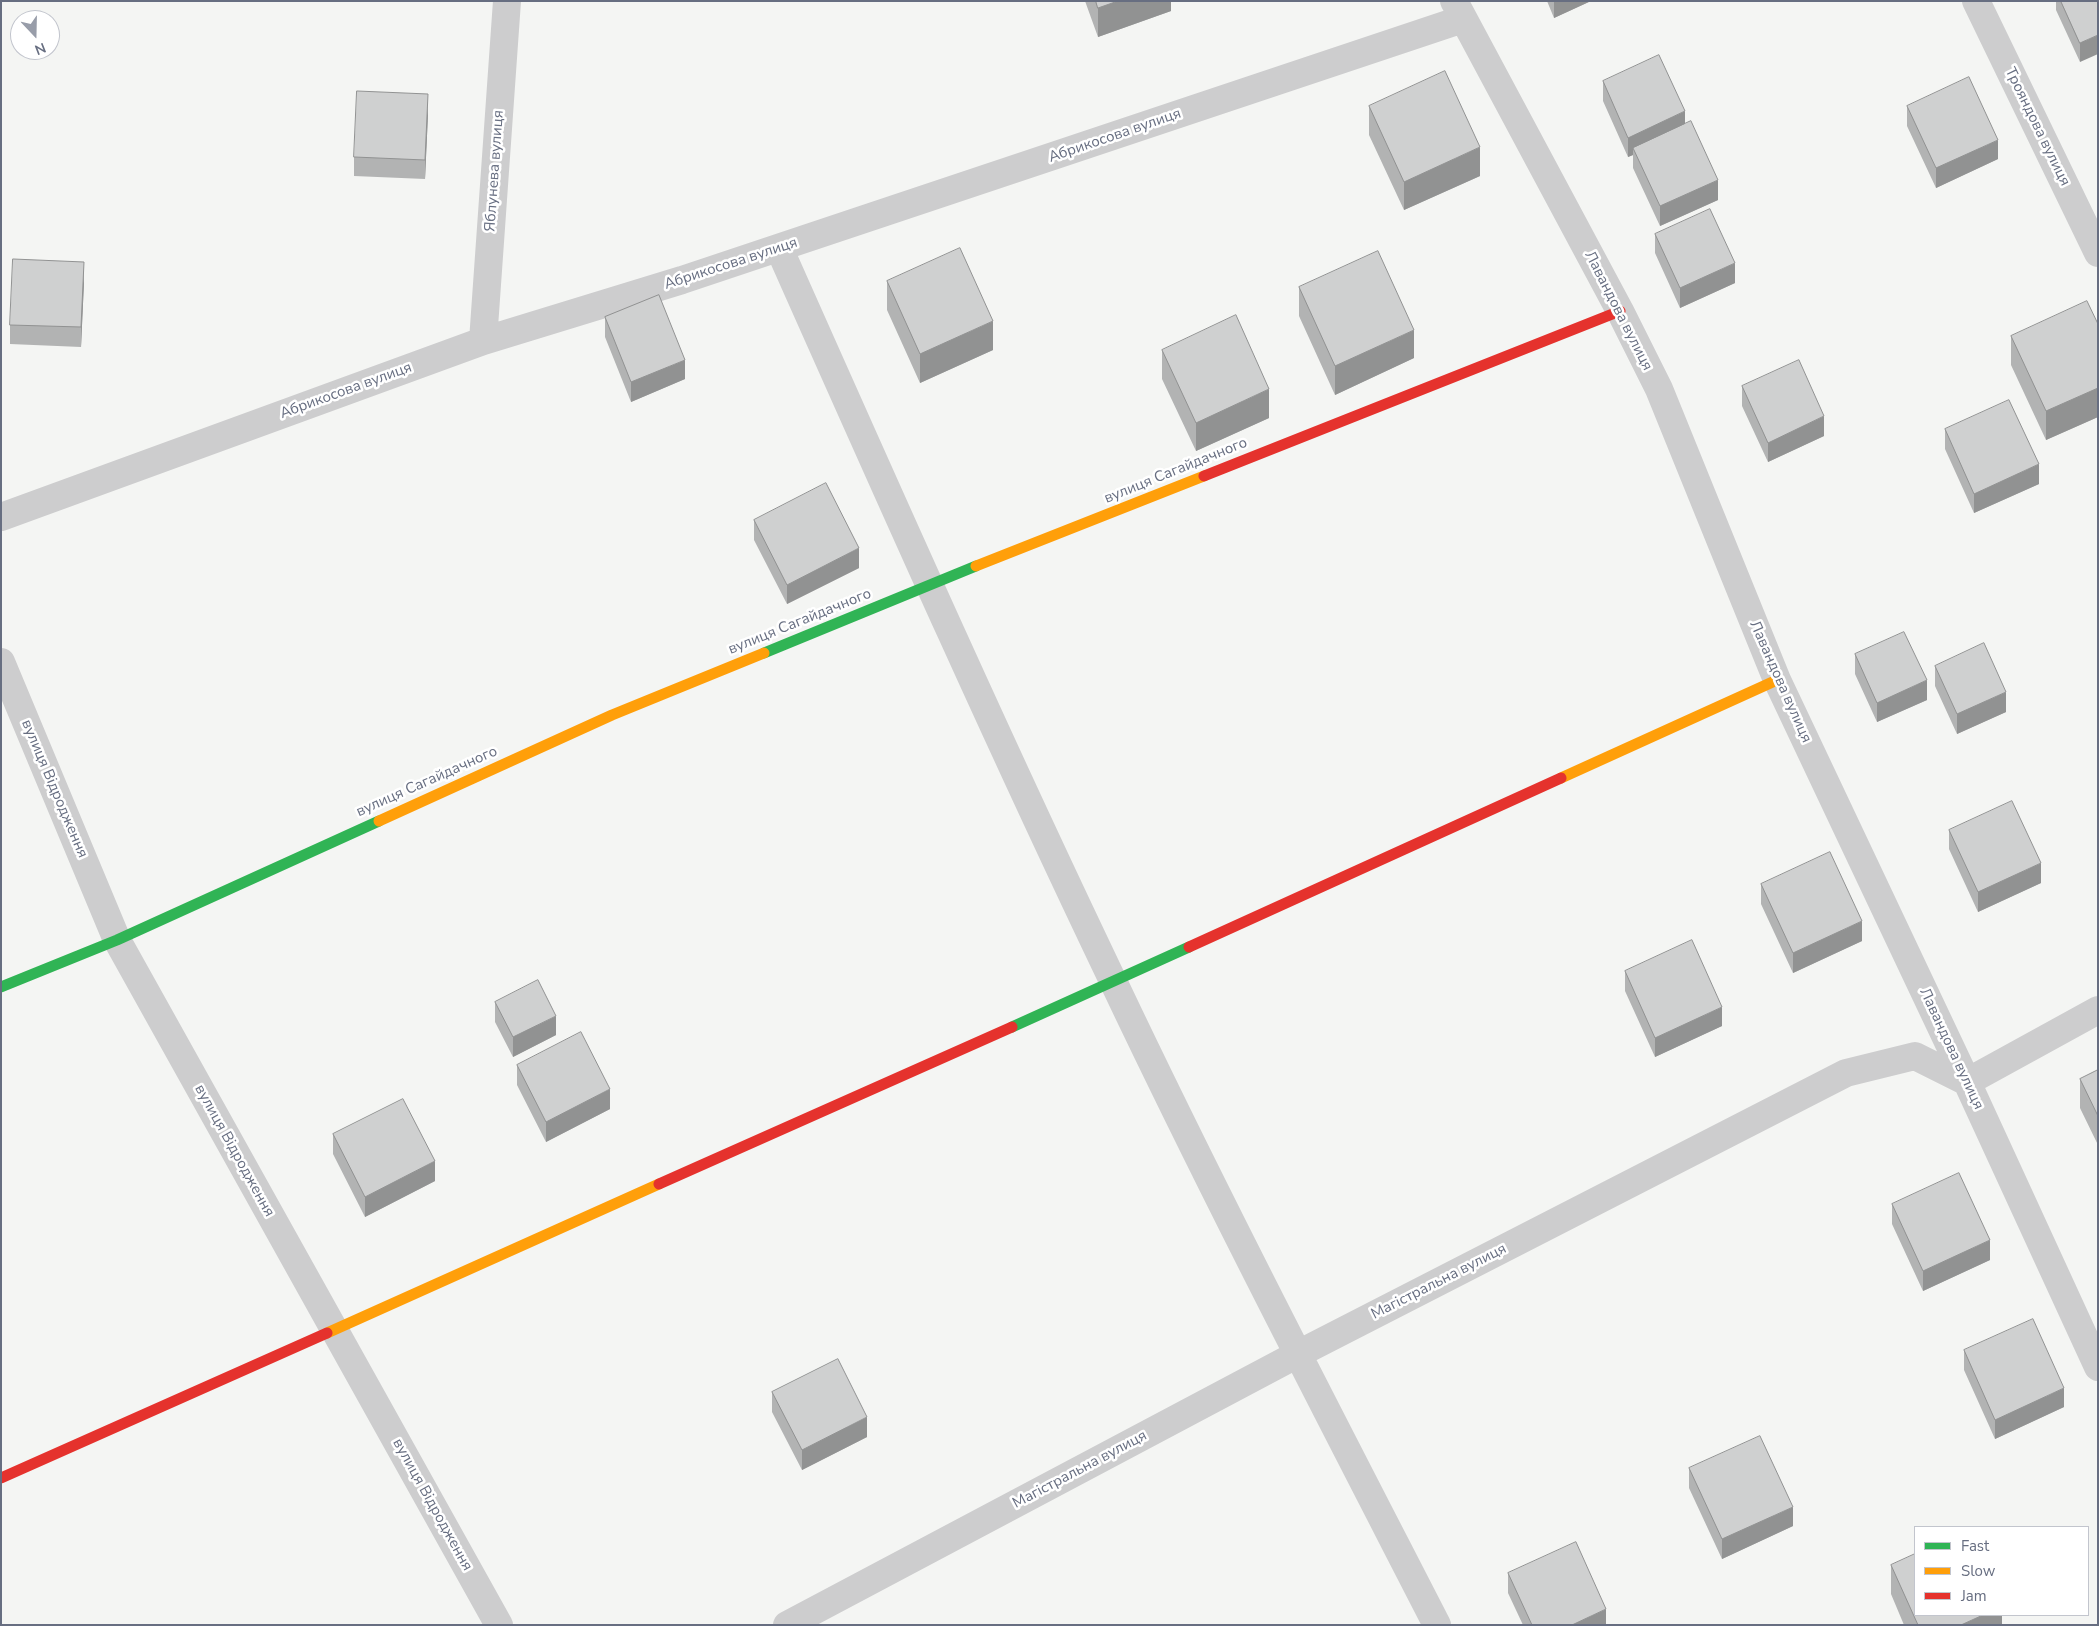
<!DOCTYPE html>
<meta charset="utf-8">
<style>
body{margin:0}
#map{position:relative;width:2099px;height:1626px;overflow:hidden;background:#f4f5f3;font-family:"Nunito Sans",sans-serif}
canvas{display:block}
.frame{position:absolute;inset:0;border:2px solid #676e81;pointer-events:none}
.legend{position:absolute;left:1914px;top:1526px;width:175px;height:90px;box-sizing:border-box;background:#fff;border:1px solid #c2c5cd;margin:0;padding:6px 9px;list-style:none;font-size:15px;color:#676e81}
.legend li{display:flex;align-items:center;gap:10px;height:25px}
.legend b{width:25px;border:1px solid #c2c5cd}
.north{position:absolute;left:10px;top:10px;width:50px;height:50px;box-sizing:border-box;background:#fff;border:1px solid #c2c5cd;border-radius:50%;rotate:159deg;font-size:14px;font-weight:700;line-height:20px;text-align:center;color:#676e81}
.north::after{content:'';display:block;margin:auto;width:18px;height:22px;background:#989da9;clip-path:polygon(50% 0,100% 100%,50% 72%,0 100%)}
</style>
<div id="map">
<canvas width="2099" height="1626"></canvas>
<div class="frame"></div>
<ul class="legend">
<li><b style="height:6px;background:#30b455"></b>Fast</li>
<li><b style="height:6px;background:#ff9f0a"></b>Slow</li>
<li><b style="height:6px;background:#e5322d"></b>Jam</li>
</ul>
<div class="north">N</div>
</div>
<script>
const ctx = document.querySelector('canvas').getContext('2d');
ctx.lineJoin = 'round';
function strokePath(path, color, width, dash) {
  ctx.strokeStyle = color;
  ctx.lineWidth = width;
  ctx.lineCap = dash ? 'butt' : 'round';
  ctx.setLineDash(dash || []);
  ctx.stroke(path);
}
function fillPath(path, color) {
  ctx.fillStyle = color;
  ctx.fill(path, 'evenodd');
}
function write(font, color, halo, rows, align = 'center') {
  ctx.font = font + ' "Nunito Sans",sans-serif';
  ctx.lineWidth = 5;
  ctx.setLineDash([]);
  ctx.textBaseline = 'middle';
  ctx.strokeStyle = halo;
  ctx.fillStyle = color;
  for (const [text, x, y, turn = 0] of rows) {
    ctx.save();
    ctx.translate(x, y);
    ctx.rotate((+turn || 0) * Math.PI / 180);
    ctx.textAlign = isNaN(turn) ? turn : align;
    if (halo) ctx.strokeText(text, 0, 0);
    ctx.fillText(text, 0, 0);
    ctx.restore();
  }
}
strokePath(new Path2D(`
 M 1454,1 L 1620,311 L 1659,389 L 1777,680 L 1967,1082 L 2098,1367
 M 1976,1 L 2098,253
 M 779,248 C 888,493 997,739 1113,981 C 1216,1198 1327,1411 1437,1625
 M 483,341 L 507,1
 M 1,517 L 483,341 L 682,280 L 1463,19
 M 1,662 L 117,940 L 499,1625
 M 787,1625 L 1298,1354 L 1846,1073 L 1915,1056 L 1967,1082 L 2098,1010`), '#cdcdce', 28);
strokePath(new Path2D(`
 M 764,653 L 976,566
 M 1,987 L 117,940 L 379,821
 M 1012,1027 L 1189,947`), '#30b455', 11);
strokePath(new Path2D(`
 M 976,566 L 1204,476
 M 1561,778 L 1777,680
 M 379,821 L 612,715 L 764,653
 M 327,1333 L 659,1184`), '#ff9f0a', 11);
strokePath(new Path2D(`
 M 1204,476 L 1620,311
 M 1189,947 L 1561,778
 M 659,1184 L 1012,1027
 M 1,1478 L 327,1333`), '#e5322d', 11);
fillPath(new Path2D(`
 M 1085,1 L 1171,1 L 1171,11 L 1098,37 Z
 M 1547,1 L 1591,1 L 1554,18 Z
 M 2056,1 L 2098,1 L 2080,62 L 2056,10 Z
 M 1603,81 L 1685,124 L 1718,200 L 1660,226 L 1633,168 L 1633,155 L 1628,157 L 1603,101 Z
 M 1369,106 L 1480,176 L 1404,210 L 1369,135 Z
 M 1907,106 L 1998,159 L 1936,188 L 1907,126 Z
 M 428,114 L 425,179 L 354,176 L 354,157 Z
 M 1655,234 L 1735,283 L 1680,308 L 1655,253 Z
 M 887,281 L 993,350 L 920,383 L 887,310 Z
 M 84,282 L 81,347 L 10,344 L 10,325 Z
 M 1299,287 L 1414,358 L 1335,395 L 1299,316 Z
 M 605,317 L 685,379 L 631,402 L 605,337 Z
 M 2098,324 L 2098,417 L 2046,440 L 2011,365 L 2011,336 Z
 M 1162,350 L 1269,418 L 1196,451 L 1162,379 Z
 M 1742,386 L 1824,436 L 1768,462 L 1742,406 Z
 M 1945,429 L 2039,484 L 1974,513 L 1945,449 Z
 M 754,520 L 859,568 L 787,604 L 754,540 Z
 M 1855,654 L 1927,700 L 1877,722 L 1855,674 Z
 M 1935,666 L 2006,712 L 1957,734 L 1935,686 Z
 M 1949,830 L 2041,883 L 1978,912 L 1949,849 Z
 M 1761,884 L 1862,941 L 1793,973 L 1761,904 Z
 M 1625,971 L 1722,1026 L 1655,1057 L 1625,991 Z
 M 495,1002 L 556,1035 L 513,1057 L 495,1022 Z
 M 517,1065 L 610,1109 L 546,1142 L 517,1085 Z
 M 2098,1070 L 2098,1145 L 2080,1108 L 2080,1079 Z
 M 333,1134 L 435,1181 L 365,1217 L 333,1154 Z
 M 1892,1204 L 1990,1260 L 1923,1291 L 1892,1224 Z
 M 1964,1350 L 2064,1407 L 1995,1439 L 1964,1370 Z
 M 772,1392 L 867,1437 L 802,1470 L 772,1412 Z
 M 1689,1468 L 1793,1526 L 1722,1559 L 1689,1488 Z
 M 1891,1565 L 2002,1615 L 2002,1625 L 1904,1625 L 1891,1594 Z
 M 1508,1573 L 1606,1625 L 1523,1625 L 1508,1593 Z`), '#b2b3b3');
fillPath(new Path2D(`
 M 1118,1 L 1171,1 L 1171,11 L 1098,37 L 1098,8 Z
 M 1554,1 L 1591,1 L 1554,18 Z
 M 2098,35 L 2098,54 L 2080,62 L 2080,43 Z
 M 428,94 L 428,114 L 425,179 L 425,160 Z
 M 1685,111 L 1685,131 L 1633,148 L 1633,155 L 1628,157 L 1628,138 Z
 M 1998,140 L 1998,159 L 1936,188 L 1936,168 Z
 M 1480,147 L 1480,176 L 1404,210 L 1404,182 Z
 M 1718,180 L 1718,200 L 1660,226 L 1660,206 Z
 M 84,262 L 84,282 L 81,347 L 81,327 Z
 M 1735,263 L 1735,283 L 1680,308 L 1680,288 Z
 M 993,321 L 993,350 L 920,383 L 920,354 Z
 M 1414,330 L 1414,358 L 1335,395 L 1335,366 Z
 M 685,360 L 685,379 L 631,402 L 631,382 Z
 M 2098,388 L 2098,417 L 2046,440 L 2046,411 Z
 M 1269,389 L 1269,418 L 1196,451 L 1196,423 Z
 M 1824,416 L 1824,436 L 1768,462 L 1768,443 Z
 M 2039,464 L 2039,484 L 1974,513 L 1974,494 Z
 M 859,548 L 859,568 L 787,604 L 787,585 Z
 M 1927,680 L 1927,700 L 1877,722 L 1877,703 Z
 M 2006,692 L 2006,712 L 1957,734 L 1957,714 Z
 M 2041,863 L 2041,883 L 1978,912 L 1978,892 Z
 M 1862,921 L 1862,941 L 1793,973 L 1793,953 Z
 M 1722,1007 L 1722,1026 L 1655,1057 L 1655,1038 Z
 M 556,1016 L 556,1035 L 513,1057 L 513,1037 Z
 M 610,1089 L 610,1109 L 546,1142 L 546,1122 Z
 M 435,1161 L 435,1181 L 365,1217 L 365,1197 Z
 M 1990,1240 L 1990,1260 L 1923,1291 L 1923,1271 Z
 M 2064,1388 L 2064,1407 L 1995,1439 L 1995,1420 Z
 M 867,1417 L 867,1437 L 802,1470 L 802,1450 Z
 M 1793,1507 L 1793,1526 L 1722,1559 L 1722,1539 Z
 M 1606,1609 L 1606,1625 L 1572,1625 Z
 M 1983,1615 L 2002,1615 L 2002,1625 L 1961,1625 Z`), '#919292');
const building = new Path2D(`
 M 1096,1 L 1118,1 L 1098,8 Z
 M 2061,1 L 2098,1 L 2098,35 L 2080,43 Z
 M 1659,55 L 1685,111 L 1628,138 L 1603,81 Z
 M 1445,71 L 1480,147 L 1404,182 L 1369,106 Z
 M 1969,77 L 1998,140 L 1936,168 L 1907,106 Z
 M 357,91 L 428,94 L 425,160 L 354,157 Z
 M 1691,121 L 1718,180 L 1660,206 L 1633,148 Z
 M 1710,209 L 1735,263 L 1680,288 L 1655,234 Z
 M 960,248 L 993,321 L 920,354 L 887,281 Z
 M 1378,251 L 1414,330 L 1335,366 L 1299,287 Z
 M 13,259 L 84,262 L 81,327 L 10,325 Z
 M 659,295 L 685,360 L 631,382 L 605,317 Z
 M 2087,301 L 2098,324 L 2098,388 L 2046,411 L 2011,336 Z
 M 1236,315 L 1269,389 L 1196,423 L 1162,350 Z
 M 1799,360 L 1824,416 L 1768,443 L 1742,386 Z
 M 2009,400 L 2039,464 L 1974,494 L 1945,429 Z
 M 826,483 L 859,548 L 787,585 L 754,520 Z
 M 1904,632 L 1927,680 L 1877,703 L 1855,654 Z
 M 1984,643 L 2006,692 L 1957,714 L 1935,666 Z
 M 2012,801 L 2041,863 L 1978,892 L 1949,830 Z
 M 1830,852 L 1862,921 L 1793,953 L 1761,884 Z
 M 1692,940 L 1722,1007 L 1655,1038 L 1625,971 Z
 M 538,980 L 556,1016 L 513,1037 L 495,1002 Z
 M 581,1032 L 610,1089 L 546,1122 L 517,1065 Z
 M 2098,1070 L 2098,1116 L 2080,1079 Z
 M 403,1099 L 435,1161 L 365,1197 L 333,1134 Z
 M 1959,1173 L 1990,1240 L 1923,1271 L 1892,1204 Z
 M 2033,1319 L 2064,1388 L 1995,1420 L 1964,1350 Z
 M 838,1359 L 867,1417 L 802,1450 L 772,1392 Z
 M 1760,1436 L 1793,1507 L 1722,1539 L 1689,1468 Z
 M 1576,1542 L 1606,1609 L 1572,1625 L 1532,1625 L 1508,1573 Z
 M 1915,1554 L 1915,1615 L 1983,1615 L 1961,1625 L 1918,1625 L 1891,1565 Z`);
fillPath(building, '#cfd0d0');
strokePath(building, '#919292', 1);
write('15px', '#676e81', '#fff', [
 ["Трояндова вулиця",2037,127,64],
 ["Абрикосова вулиця",1115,136,-19],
 ["Яблунева вулиця",495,171,-86],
 ["Абрикосова вулиця",731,264,-18],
 ["Лавандова вулиця",1618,311,63],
 ["Абрикосова вулиця",346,391,-20],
 ["вулиця Сагайдачного",1176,471,-22],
 ["вулиця Сагайдачного",800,622,-22],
 ["Лавандова вулиця",1780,682,66],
 ["вулиця Сагайдачного",427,782,-24],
 ["вулиця Відродження",54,789,67],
 ["Лавандова вулиця",1951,1049,65],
 ["вулиця Відродження",234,1151,61],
 ["Магістральна вулиця",1439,1282,-27],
 ["Магістральна вулиця",1080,1470,-28],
 ["вулиця Відродження",432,1505,61]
]);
</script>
